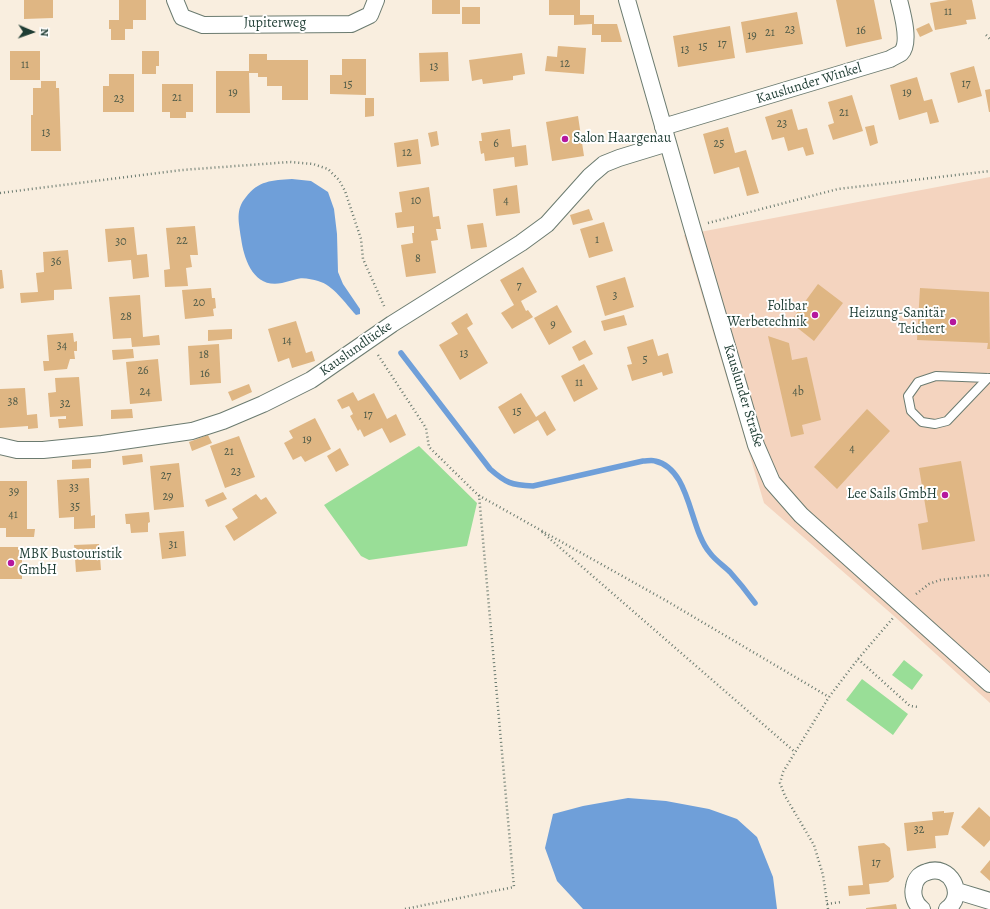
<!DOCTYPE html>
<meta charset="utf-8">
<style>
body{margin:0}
#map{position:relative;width:990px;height:909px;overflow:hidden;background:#f9eedf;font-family:Alegreya,serif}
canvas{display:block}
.north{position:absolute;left:12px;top:12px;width:40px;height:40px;-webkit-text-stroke:3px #fff;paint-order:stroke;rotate:92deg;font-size:11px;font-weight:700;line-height:16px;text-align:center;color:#1f3d34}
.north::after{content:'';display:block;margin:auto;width:14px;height:18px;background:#1f3d34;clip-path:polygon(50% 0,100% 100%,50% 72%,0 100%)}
</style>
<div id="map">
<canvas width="990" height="909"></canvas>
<div class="north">N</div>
</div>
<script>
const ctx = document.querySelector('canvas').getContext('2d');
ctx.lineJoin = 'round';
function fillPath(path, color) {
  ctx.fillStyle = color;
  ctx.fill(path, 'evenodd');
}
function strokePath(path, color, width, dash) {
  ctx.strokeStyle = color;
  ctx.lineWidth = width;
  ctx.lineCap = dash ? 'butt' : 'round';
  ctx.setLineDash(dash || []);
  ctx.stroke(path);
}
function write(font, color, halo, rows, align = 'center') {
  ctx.font = font + ' Alegreya,serif';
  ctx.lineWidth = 4;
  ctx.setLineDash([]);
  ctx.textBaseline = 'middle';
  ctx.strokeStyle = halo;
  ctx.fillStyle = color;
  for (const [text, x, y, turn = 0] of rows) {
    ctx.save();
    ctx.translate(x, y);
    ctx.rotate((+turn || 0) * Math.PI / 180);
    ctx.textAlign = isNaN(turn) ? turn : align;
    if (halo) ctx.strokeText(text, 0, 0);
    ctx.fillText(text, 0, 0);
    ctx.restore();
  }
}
fillPath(new Path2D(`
 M 990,177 L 990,703 L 894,616 L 764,503 L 684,235 Z`), '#f4d4bf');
fillPath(new Path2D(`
 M 419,446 L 477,503 L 467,546 L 369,560 L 361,556 L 324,505 Z
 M 904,660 L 923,675 L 912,690 L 892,675 Z
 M 862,679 L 908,714 L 893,735 L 846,700 Z`), '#99de97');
fillPath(new Path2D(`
 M 292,179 L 311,181 L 328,192 L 334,209 L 337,234 L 338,272 L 343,284 L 360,309 L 360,314 L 356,315 C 345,303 333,285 318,281 C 312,279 302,277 297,279 C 292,280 287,282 282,283 C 254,289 244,260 241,238 C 239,222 235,210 246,197 C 258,181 272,180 292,179 Z
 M 628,798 L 666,801 L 709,809 L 737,819 L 757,837 L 773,877 L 777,909 L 583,909 L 557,881 L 545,848 L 553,814 L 583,806 Z`), '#6f9fd9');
strokePath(new Path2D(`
 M 401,353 L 490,469 C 506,483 511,485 533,486 L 643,461 C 647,461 652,460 655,461 C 691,469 689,529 710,553 C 715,560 724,566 730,572 C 739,582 747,592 755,603`), '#6f9fd9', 5.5);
fillPath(new Path2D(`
 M 24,0 L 53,0 L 53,18 L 24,19 Z
 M 119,0 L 146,0 L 146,20 L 133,20 L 133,29 L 125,29 L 125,40 L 111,40 L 111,29 L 109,29 L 109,20 L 119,20 Z
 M 432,0 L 460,0 L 460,14 L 432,14 Z
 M 549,0 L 580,0 L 580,15 L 594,15 L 594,24 L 617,24 L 622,42 L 601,42 L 601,35 L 592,35 L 592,24 L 574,25 L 574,15 L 549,15 Z
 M 836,0 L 874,0 L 882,39 L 846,47 Z
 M 948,0 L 972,0 L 976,19 L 966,20 L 967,24 L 935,30 L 930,3 Z
 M 462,7 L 480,7 L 480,24 L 462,24 Z
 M 797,12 L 803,44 L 746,53 L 741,22 Z
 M 929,23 L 933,31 L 920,37 L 916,29 Z
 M 730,26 L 735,58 L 678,67 L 673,36 Z
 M 558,46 L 586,48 L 584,74 L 545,71 L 547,56 L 557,57 Z
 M 10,51 L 40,51 L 40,80 L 10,80 Z
 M 142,51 L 159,51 L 159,66 L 156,66 L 156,74 L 142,74 Z
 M 448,52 L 449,81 L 420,82 L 419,53 Z
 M 522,53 L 525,74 L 513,76 L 513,80 L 483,84 L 482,79 L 472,81 L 469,60 Z
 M 249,54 L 267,54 L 267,60 L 308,60 L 308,100 L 282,100 L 282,86 L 267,86 L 267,77 L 258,77 L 258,73 L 249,73 L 250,113 L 216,113 L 216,71 L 249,71 Z
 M 342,59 L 366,59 L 366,95 L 330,94 L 330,75 L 342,75 Z
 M 974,66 L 982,96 L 958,103 L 950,73 Z
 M 109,74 L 134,74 L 134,112 L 103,112 L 103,86 L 109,86 Z
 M 917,77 L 924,101 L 932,99 L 939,122 L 930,124 L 927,112 L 899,120 L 890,85 Z
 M 41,81 L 56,81 L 56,88 L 59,88 L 61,151 L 31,151 L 31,115 L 33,115 L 33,88 L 41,88 Z
 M 162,84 L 193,84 L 193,112 L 186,112 L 186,118 L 170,118 L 170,112 L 162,112 Z
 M 990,89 L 990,112 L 989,112 L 985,90 Z
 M 852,95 L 863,131 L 833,140 L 828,125 L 834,123 L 828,102 Z
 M 365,98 L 374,98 L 374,116 L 365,117 Z
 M 792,109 L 798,130 L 807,128 L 814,154 L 806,156 L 803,147 L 788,151 L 784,137 L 772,140 L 765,117 Z
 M 578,116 L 584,156 L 552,161 L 546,122 Z
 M 874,125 L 878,143 L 870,146 L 865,127 Z
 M 728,127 L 735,153 L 746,150 L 759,193 L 747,196 L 739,167 L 714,174 L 703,134 Z
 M 510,129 L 512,147 L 526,145 L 528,165 L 515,167 L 514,157 L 485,161 L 484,153 L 481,154 L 479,141 L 482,141 L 481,133 Z
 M 437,131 L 439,145 L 431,147 L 428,133 Z
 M 418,139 L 421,164 L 397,167 L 394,143 Z
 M 517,185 L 520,213 L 496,216 L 493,189 Z
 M 429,187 L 433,217 L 439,216 L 441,229 L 436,229 L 438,240 L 431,241 L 436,273 L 406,277 L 401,245 L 413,243 L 412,233 L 414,233 L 414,226 L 397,228 L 395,213 L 402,212 L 399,192 Z
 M 589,209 L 593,220 L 573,225 L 570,215 Z
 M 604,222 L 613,251 L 589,258 L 580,229 Z
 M 483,223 L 487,247 L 471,249 L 467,225 Z
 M 195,226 L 198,255 L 190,255 L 192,267 L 186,268 L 188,286 L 165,287 L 164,270 L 170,269 L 166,228 Z
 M 134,227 L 137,255 L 147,254 L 149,277 L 133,279 L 131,260 L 108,262 L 105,229 Z
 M 68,250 L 72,289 L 54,290 L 54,300 L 21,303 L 20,293 L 38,292 L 36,273 L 44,272 L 43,252 Z
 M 523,267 L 537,292 L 521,301 L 526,311 L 528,310 L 533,317 L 512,329 L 501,313 L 514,305 L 500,280 Z
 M 0,270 L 2,270 L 4,288 L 0,289 Z
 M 625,277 L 634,307 L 605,316 L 596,286 Z
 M 818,284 L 843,303 L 814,341 L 790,322 Z
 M 211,288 L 212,298 L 215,298 L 216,308 L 213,309 L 214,316 L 185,319 L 182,290 Z
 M 920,288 L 989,292 L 990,349 L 987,349 L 988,343 L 917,340 Z
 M 140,295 L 143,337 L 159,335 L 160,345 L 132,347 L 131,338 L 113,339 L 109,297 Z
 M 557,305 L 572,332 L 549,345 L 534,318 Z
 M 467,313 L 473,324 L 467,328 L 488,363 L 460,380 L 439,345 L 458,334 L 451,323 Z
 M 624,315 L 627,325 L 604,331 L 601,321 Z
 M 296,321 L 306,353 L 312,351 L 315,361 L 292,368 L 289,358 L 278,362 L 268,329 Z
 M 232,329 L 232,339 L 208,341 L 208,330 Z
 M 73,333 L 74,342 L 77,341 L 77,351 L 74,351 L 75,359 L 70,359 L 67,369 L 44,371 L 43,361 L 49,361 L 47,335 Z
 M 768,336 L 789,343 L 792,360 L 807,357 L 821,420 L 802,425 L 804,434 L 791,437 Z
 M 653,339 L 658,356 L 668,353 L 673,373 L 663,376 L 662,372 L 632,381 L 627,365 L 632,364 L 627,347 Z
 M 585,340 L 593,354 L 579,361 L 572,347 Z
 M 219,344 L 221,383 L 190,385 L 188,346 Z
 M 133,349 L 134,358 L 113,360 L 112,350 Z
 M 158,359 L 162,401 L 130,404 L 126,362 Z
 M 584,364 L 598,389 L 574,402 L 561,376 Z
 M 79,377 L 83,426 L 59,428 L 58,419 L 66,419 L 66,416 L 50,417 L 48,393 L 56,392 L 55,378 Z
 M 249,384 L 252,392 L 232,401 L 228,392 Z
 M 25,388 L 27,415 L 37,414 L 38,428 L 28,429 L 28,426 L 0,428 L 0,389 Z
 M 353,392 L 358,401 L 374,393 L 387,419 L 396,414 L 406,435 L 390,443 L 382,428 L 364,437 L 360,429 L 358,431 L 350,416 L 353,414 L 349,406 L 342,409 L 337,400 Z
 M 521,393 L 536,417 L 545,411 L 556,430 L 547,436 L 538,420 L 514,434 L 498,407 Z
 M 132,409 L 133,418 L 111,419 L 111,410 Z
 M 867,409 L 890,431 L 837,489 L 814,467 Z
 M 315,418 L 331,449 L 305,462 L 301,456 L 293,460 L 284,443 L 293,438 L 289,431 Z
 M 208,435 L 212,443 L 192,451 L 189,442 Z
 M 239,436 L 255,477 L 225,488 L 210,446 Z
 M 340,448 L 349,465 L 336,472 L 327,456 Z
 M 142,454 L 143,462 L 123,465 L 122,456 Z
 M 91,459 L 91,468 L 72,469 L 72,460 Z
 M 961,461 L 975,541 L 922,550 L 918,524 L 928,522 L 919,468 Z
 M 179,463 L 184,507 L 154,510 L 150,466 Z
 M 89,478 L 91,516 L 95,515 L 95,528 L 74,529 L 74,517 L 59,518 L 57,480 Z
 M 0,481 L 27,481 L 27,529 L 35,529 L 34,537 L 6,537 L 6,528 L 0,528 Z
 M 223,492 L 227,499 L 208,507 L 205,500 Z
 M 256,494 L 261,500 L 266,497 L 277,513 L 234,541 L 225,526 L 238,518 L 232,509 Z
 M 149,512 L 150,522 L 148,523 L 148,532 L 131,533 L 130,524 L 126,524 L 125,514 Z
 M 184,531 L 186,556 L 162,559 L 159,533 Z
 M 99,544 L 101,570 L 76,572 L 74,545 Z
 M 0,547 L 22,547 L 22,579 L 0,579 Z
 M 979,807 L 990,817 L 990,840 L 984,847 L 961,827 Z
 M 944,811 L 944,813 L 954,812 L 948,835 L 935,836 L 936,848 L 907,851 L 904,823 L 933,820 L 932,812 Z
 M 884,843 L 890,848 L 894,877 L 888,882 L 869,884 L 870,894 L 849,896 L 848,886 L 863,885 L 858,846 Z
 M 990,860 L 990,881 L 980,872 Z
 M 896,904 L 897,909 L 866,909 L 866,908 Z`), '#dfb683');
const lane = new Path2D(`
 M 988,378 L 947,421 L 935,424 L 922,422 L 911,411 L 908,396 L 918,382 L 936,376 L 988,378 L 990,378`);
const street = new Path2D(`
 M 175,0 L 182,17 L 203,25 L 351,24 L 370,15 L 376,0
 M 627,0 L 692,227 L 756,445 L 772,482 L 801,515 L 990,684
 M 663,127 L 890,59 C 893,57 898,55 901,53 C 911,43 902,12 899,0
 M 0,446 L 17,450 L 43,450 L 102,444 L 192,431 L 223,421 L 263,404 L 311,380 L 392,324 L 521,243 L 547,224 L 590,176 L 604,164 L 619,158 L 668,143
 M 957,891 L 990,901
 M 922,909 C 915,904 912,895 914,887 C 915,879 920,874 927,872 C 950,863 967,895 947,909`);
strokePath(lane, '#6b7b70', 10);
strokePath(street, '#6b7b70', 18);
strokePath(new Path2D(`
 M 986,35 L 990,39
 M 0,193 L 182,170 L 290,162 L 313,164 L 328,169 L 339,180 L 345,191 L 361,239 L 363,259 L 385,308
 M 708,223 L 838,189 L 990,171
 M 378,355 L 426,428 L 429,447 L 478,495 L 665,600 L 829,697
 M 542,532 L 795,752
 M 916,594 L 929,584 L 940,580 L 990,575
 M 858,659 L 910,706 L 918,707
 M 827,904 L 841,902
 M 405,909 L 514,887 L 479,495
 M 828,909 L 823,875 L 814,845 L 785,796 L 780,783 L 783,772 L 829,697 L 858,659 L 893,618`), '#6b7b70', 2.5, [1, 3]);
strokePath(lane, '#fff', 8);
strokePath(street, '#fff', 16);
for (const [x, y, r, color] of [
 [565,139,4,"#b5179e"],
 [815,315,4,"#b5179e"],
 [953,322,4,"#b5179e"],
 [945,495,4,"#b5179e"],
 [11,563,4,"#b5179e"]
]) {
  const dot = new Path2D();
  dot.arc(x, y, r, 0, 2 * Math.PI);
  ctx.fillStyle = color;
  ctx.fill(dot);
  strokePath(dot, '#fff', 1.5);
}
write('12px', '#4f5b48', null, [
 ["11",948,12],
 ["23",790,30],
 ["16",861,31],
 ["21",770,33],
 ["19",752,36],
 ["17",722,44],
 ["15",703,47],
 ["13",685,50],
 ["12",565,64],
 ["11",25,65],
 ["13",434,67],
 ["17",966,84],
 ["15",348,85],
 ["19",233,93],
 ["19",907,93],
 ["21",177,98],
 ["23",119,99],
 ["21",844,113],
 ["23",782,124],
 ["13",46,133],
 ["6",496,144],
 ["25",719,144],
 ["12",407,153],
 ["10",416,201],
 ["4",506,201],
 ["1",597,240],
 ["22",182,241],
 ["30",121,242],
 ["8",418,259],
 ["36",56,262],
 ["7",519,286],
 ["3",615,296],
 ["20",199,303],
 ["28",126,317],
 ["9",553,325],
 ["14",287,341],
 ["34",62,346],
 ["13",464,354],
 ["18",204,355],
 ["5",645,360],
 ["26",143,371],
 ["16",205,374],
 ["11",579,383],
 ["24",145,392],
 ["4b",798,392],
 ["38",13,402],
 ["32",65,404],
 ["15",517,412],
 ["17",368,415],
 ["19",307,440],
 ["4",852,449],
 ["21",229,452],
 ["23",236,472],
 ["27",166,476],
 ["33",74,488],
 ["39",14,492],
 ["29",168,497],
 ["35",75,507],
 ["41",13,515],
 ["31",173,545],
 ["32",919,830],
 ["17",876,863]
]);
write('14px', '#1f3d34', '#fff', [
 ["Jupiterweg",275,24],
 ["Kauslunder Winkel",809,84,-17],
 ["Kauslundlücke",356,349,-35],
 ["Kauslunder Straße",743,396,73]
]);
write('14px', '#1f3d34', '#fff', [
 ["Salon Haargenau",573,139,"left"],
 ["Folibar",807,307],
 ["Werbetechnik",807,323],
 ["Heizung-Sanitär",945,314],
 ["Teichert",945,330],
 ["Lee Sails GmbH",937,495],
 ["MBK Bustouristik",19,555,"left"],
 ["GmbH",19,571,"left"]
], 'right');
</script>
